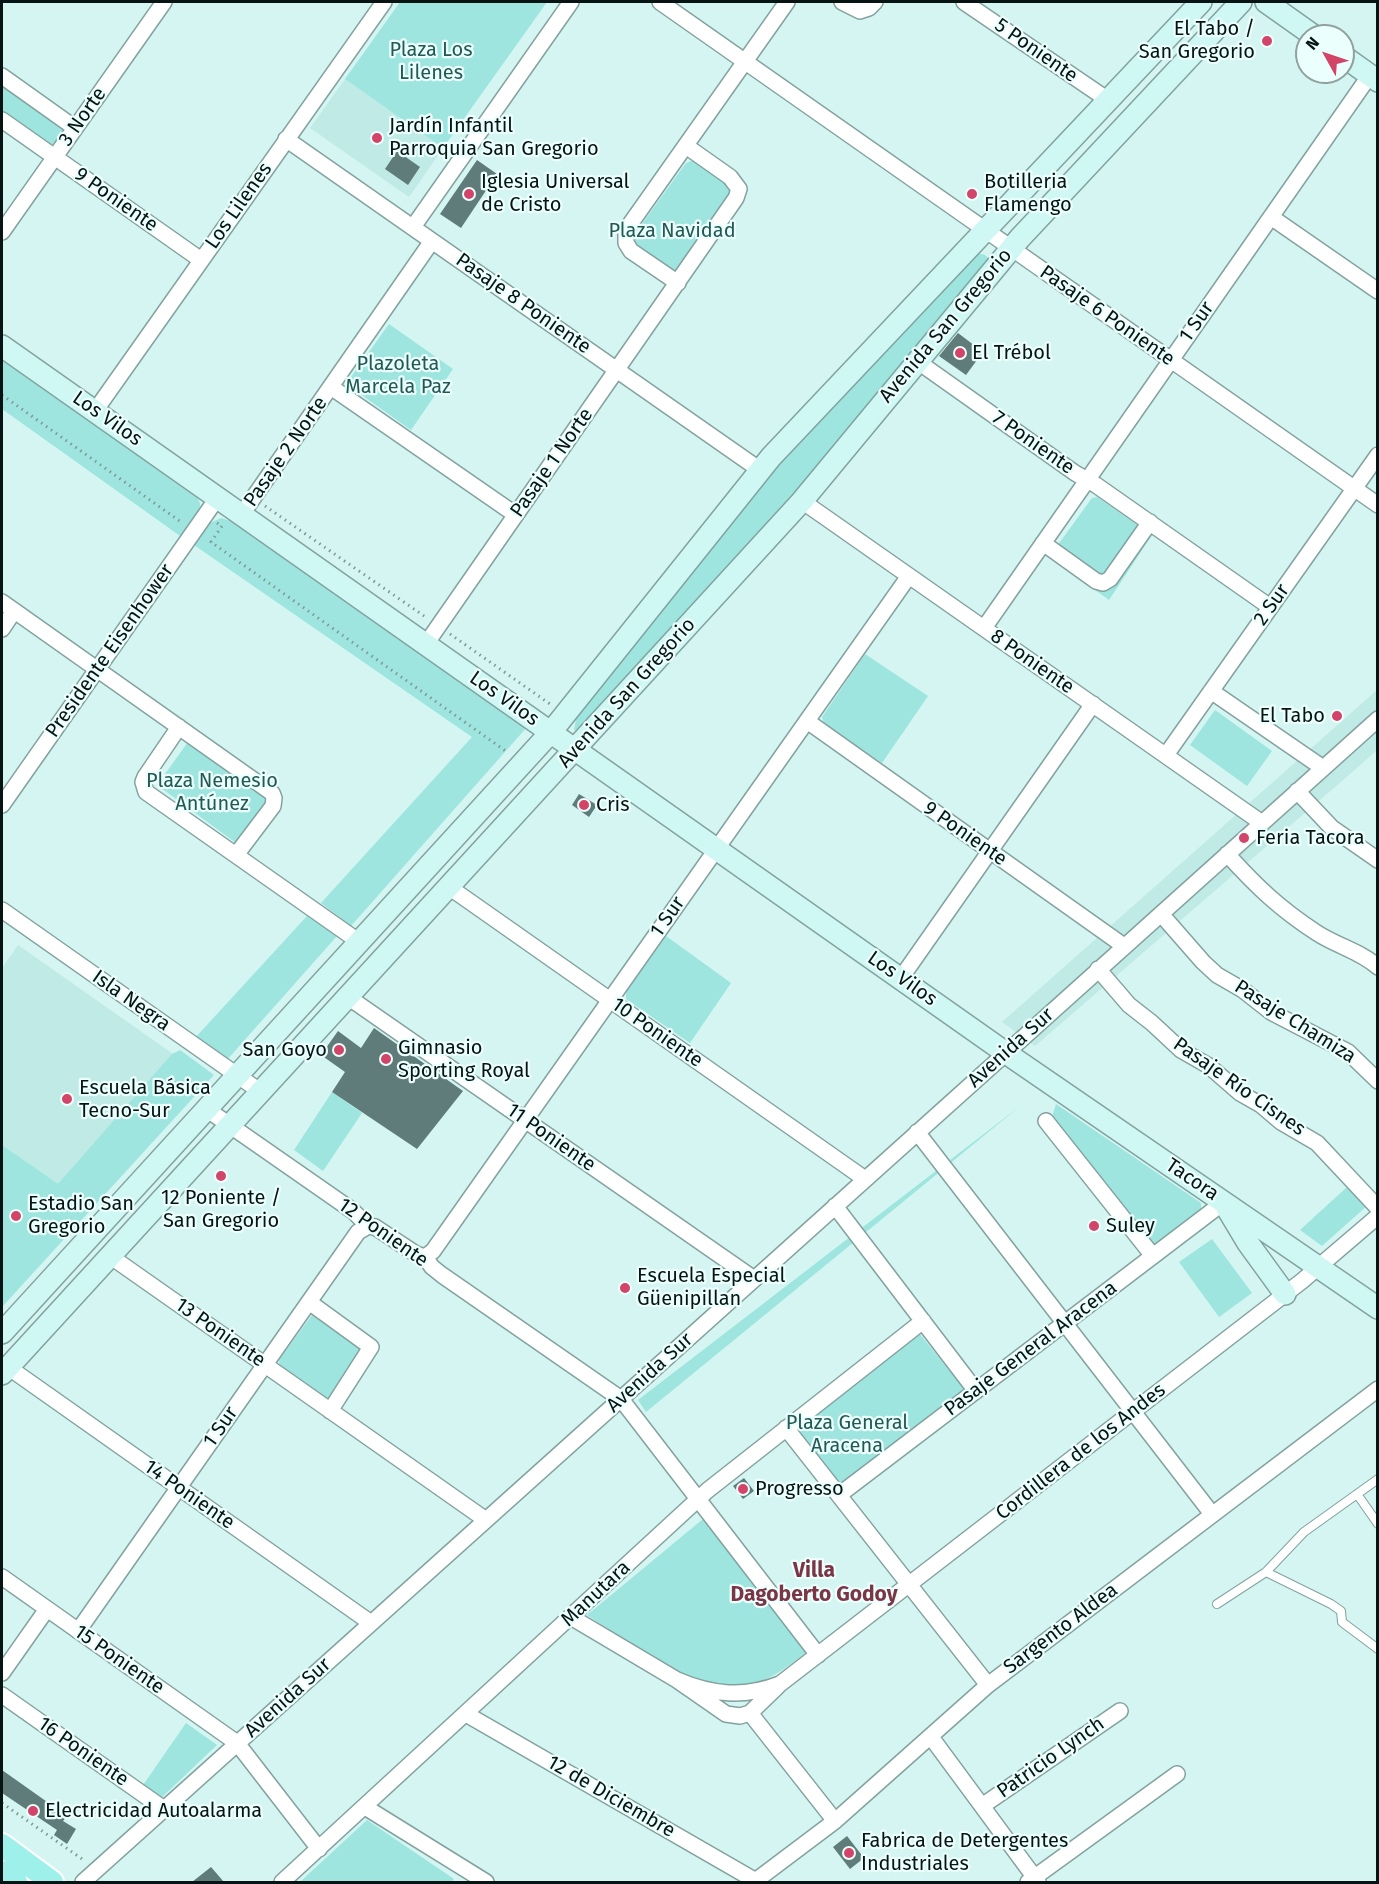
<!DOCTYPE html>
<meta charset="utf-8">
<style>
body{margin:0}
#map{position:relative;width:1379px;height:1884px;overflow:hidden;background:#d4f5f1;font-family:"Fira Sans",sans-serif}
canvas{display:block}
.frame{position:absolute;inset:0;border:3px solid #081313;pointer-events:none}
.north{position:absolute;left:1295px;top:24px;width:60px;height:60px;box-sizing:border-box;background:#ebfffd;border:2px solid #90a19f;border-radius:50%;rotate:310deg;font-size:16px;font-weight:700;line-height:24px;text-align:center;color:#081313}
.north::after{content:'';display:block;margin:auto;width:21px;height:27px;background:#d34469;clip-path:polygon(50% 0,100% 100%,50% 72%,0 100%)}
</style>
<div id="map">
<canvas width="1379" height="1884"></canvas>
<div class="frame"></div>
<div class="north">N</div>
</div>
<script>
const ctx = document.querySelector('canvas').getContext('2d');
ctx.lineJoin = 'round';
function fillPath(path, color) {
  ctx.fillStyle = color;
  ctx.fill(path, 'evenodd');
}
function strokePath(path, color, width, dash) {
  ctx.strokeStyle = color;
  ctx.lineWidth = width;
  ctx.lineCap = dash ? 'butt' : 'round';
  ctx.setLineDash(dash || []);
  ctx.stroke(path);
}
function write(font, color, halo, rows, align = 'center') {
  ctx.font = font + ' "Fira Sans",sans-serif';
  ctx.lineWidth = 4.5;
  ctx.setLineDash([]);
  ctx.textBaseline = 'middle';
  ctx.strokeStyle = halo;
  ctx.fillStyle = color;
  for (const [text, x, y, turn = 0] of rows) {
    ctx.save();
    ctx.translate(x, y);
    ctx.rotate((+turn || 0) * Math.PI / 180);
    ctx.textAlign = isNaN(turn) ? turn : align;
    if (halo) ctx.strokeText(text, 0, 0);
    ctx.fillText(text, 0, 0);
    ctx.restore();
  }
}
fillPath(new Path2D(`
 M 345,79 L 443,148 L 409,197 L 310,128 Z
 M 1377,690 L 1377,750 L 1342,781 L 1035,1046 L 1002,1022 Z
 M 18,945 L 173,1054 L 58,1185 L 2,1145 L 2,968 Z`), '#bfeae6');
fillPath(new Path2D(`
 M 400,2 L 547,2 L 443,148 L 345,79 Z
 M 2,83 L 63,128 L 65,132 L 54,146 L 50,147 L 2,115 Z
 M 691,161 L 697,161 L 725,179 L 732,191 L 675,272 C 667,268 638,250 635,242 C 633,237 637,232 639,228 L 686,163 Z
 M 978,253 L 985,255 L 989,259 L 793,500 L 581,731 L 574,730 L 576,719 L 590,697 L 774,471 L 974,255 Z
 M 389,324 L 453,369 L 411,430 L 346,384 Z
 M 2,360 L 196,496 C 208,509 191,526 183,538 L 2,409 Z
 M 1097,497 L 1152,535 L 1109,600 L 1049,557 L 1092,498 Z
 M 221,518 L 234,522 L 527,727 L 351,926 L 321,903 L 472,737 L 194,545 L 210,523 Z
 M 865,654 L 928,696 L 882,763 L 824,724 L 822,717 Z
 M 1215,710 L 1272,751 L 1247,786 L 1190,745 Z
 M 188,742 L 267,799 L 236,843 L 157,785 Z
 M 307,916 L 337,936 L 226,1061 L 195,1038 Z
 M 666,936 L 731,983 L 690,1043 L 626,999 L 626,992 Z
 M 180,1050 L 214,1075 L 2,1307 L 2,1145 L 58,1184 L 172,1054 Z
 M 332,1092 L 362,1113 L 323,1171 L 294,1150 Z
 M 1056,1104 L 1201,1203 L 1201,1209 L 1151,1247 L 1052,1117 Z
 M 1019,1107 L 646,1412 L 638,1400 Z
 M 1347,1187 L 1368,1205 L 1322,1246 L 1300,1230 Z
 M 1212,1239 L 1252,1293 L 1219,1317 L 1179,1262 Z
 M 318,1313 L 364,1344 L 333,1398 L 324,1401 L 280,1369 L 279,1360 L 312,1315 Z
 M 919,1333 L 964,1389 L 839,1486 L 795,1429 Z
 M 703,1519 L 807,1652 C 787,1667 765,1685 738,1687 C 691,1690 626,1640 587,1615 Z
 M 186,1723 L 217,1745 L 159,1800 L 141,1788 Z
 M 367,1820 L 454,1879 L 451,1882 L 300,1882 Z`), '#9de5de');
fillPath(new Path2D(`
 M 397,151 L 420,167 L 408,185 L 385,169 Z
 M 477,160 L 497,174 L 461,228 L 440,214 Z
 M 958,333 L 983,352 L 966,375 L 939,356 Z
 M 579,794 L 597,805 L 589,817 L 572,805 Z
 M 374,1028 L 463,1091 L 417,1149 L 332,1092 L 345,1072 L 321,1055 L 338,1031 L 361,1048 Z
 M 744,1478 L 754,1491 L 743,1499 L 733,1486 Z
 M 2,1770 L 67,1816 L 63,1821 L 76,1829 L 67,1844 L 54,1835 L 57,1830 L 2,1793 Z
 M 847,1836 L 864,1858 L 850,1869 L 833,1847 Z
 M 211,1867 L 224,1882 L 192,1882 Z`), '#5f7c7a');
const lane = new Path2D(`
 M 1357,1494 L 1378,1524
 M 1266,1572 L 1331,1604 L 1341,1611 L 1342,1622 L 1378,1649
 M 1217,1604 L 1266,1572 L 1304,1532 L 1378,1479`);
const street = new Path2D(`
 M 660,2 L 1378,505
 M 842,2 L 860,11 L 869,8 L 875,2
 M 964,2 L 1108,100
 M 2,76 L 75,128
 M 2,120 L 201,260
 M 286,139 L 760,470
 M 1271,217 L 1378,291
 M 413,227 L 571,2
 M 2,232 L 164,2
 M 678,283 L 631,251 L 626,243 L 626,230 L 787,2
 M 917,361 L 1075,473 L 1096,485 L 1270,607
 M 331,387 L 516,515
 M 95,411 L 384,2
 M 802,501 L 1262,823
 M 242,514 L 432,241
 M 1043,543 L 1096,581 L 1103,583 L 1110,579 L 1150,522
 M 2,602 L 272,793 L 274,798 L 273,806 L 236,855
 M 984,628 L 1370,75
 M 2,629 L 14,611
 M 426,644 L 736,198 L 739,189 L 730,177 L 686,146
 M 1211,691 L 1323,768
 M 807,721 L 1124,946
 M 179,727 L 145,777 L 143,782 L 146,792 L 358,941
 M 1166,755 L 1378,455
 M 1297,791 L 1332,828 L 1378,860
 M 2,805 L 218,497
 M 1227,854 C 1257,887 1280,909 1317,933 C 1337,946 1360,951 1378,967
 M 449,887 L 865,1179
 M 2,910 L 261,1092
 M 1161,914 L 1203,962 L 1217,975 L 1243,990 L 1271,1012 L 1348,1052 L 1378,1081
 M 1098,969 L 1129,1005 L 1152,1023 L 1181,1050 L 1209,1066 L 1240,1093 L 1261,1105 L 1281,1122 L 1317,1143 L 1378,1208
 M 901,978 L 1093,704
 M 348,997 L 754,1279
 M 205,1108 L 353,1211 L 368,1226 L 375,1227 L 416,1254 L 425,1257 L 432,1267 L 442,1275 L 621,1399 L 818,1655
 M 1046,1121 L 1153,1256
 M 917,1132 L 1212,1514
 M 835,1206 L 976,1391
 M 110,1256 L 486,1520
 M 425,1257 L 433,1251 L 909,576
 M 309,1302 L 371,1347 L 330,1411
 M 8,1367 L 371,1623
 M 786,1428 L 988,1685
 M 839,1495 L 1224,1202
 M 2,1577 L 237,1743 L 319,1849
 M 571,1617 L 677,1680 L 726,1714 L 740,1716 L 750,1713 L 778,1686
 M 78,1631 L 358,1232 L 368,1226
 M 2,1673 L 47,1609
 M 677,1680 C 712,1695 744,1698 780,1684 L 1302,1281 L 1378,1216
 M 2,1695 L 164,1809
 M 750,1713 L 835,1821
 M 466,1714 L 756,1881
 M 931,1737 L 1038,1882
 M 982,1806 L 1120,1711
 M 365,1807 L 486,1882
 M 83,1882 L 1378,719
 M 282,1882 L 708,1490 L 923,1321
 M 754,1882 L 835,1821 L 988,1685 L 1378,1389
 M 1028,1882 L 1177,1774`);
const secondary = new Path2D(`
 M 1266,2 L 1314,36
 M 1343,56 L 1378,81
 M 2,346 L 1006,1053 L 1378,1308
 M 1227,1208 L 1248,1243 L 1285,1294
 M 2,1333 L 551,732 L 771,457 L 1201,2
 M 2,1374 L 802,501 L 1020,238 L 1241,2`);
const primary = new Path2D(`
 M 2,1845 L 52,1882
 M 2,1872 L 16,1882`);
strokePath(lane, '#83a29f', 10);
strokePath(street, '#83a29f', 18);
strokePath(secondary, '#83a29f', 24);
strokePath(primary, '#fff', 26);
strokePath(new Path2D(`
 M 2,395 L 181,522
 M 265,506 L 427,618
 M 217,523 L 222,526 L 211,542 L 507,752
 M 450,634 L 550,704
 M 2,1803 L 85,1861`), '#819996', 3, [1.5, 4.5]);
strokePath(lane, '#fff', 8);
strokePath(street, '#fff', 15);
strokePath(secondary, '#cff8f5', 21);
strokePath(primary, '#9ef0eb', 22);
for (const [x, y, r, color] of [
 [1267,41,6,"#d34469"],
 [377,138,6,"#d34469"],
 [469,194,6,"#d34469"],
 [972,194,6,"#d34469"],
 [960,353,6,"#d34469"],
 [1337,716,6,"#d34469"],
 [584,805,6,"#d34469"],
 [1244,838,6,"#d34469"],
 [339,1050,6,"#d34469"],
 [386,1059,6,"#d34469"],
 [67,1099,6,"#d34469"],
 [221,1176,6,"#d34469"],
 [16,1216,6,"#d34469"],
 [1094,1226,6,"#d34469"],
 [625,1288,6,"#d34469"],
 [743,1489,6,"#d34469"],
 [33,1811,6,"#d34469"],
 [849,1853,6,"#d34469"]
]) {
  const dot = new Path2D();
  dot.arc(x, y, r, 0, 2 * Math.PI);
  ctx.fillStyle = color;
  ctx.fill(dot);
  strokePath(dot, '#ebfffd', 2);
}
write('20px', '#081313', '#ebfffd', [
 ["El Tabo /",1255,29,"right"],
 ["San Gregorio",1255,52,"right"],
 ["Jardín Infantil",389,126],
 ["Parroquia San Gregorio",389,149],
 ["Iglesia Universal",481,182],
 ["de Cristo",481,205],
 ["Botilleria",984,182],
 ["Flamengo",984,205],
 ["El Trébol",972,353],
 ["El Tabo",1325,716,"right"],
 ["Cris",596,805],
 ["Feria Tacora",1256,838],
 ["Gimnasio",398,1048],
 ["Sporting Royal",398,1071],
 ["San Goyo",327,1050,"right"],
 ["Escuela Básica",79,1088],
 ["Tecno-Sur",79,1111],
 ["12 Poniente /",221,1198,"center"],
 ["San Gregorio",221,1221,"center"],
 ["Estadio San",28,1204],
 ["Gregorio",28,1227],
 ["Suley",1106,1226],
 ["Escuela Especial",637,1276],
 ["Güenipillan",637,1299],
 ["Progresso",755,1489],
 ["Electricidad Autoalarma",45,1811],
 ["Fabrica de Detergentes",861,1841],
 ["Industriales",861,1864]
], 'left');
write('20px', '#235955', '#ebfffd', [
 ["Plaza Los",431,50],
 ["Lilenes",431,73],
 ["Plaza Navidad",672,231],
 ["Plazoleta",398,364],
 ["Marcela Paz",398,387],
 ["Plaza Nemesio",212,781],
 ["Antúnez",212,804],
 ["Plaza General",847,1423],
 ["Aracena",847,1446]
]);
write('20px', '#081313', '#ebfffd', [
 ["5 Poniente",1036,51,35],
 ["3 Norte",83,117,-55],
 ["9 Poniente",116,200,35],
 ["Los Lilenes",239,206,-55],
 ["Pasaje 8 Poniente",523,304,35],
 ["Pasaje 6 Poniente",1107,316,35],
 ["1 Sur",1197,322,-55],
 ["Avenida San Gregorio",946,326,-50],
 ["Los Vilos",107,419,35],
 ["7 Poniente",1033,443,35],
 ["Pasaje 2 Norte",286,452,-55],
 ["Pasaje 1 Norte",552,463,-55],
 ["2 Sur",1272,605,-55],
 ["Presidente Eisenhower",110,651,-55],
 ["8 Poniente",1032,662,35],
 ["Avenida San Gregorio",627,693,-48],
 ["Los Vilos",504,699,35],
 ["9 Poniente",965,834,35],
 ["1 Sur",668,917,-55],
 ["Los Vilos",902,979,35],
 ["Isla Negra",131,1001,35],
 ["Pasaje Chamiza",1295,1022,32],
 ["10 Poniente",657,1033,35],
 ["Avenida Sur",1011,1048,-42],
 ["Pasaje Río Cisnes",1239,1087,35],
 ["11 Poniente",551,1138,35],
 ["Tacora",1192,1180,34],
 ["12 Poniente",383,1233,35],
 ["13 Poniente",220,1333,35],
 ["Pasaje General Aracena",1031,1349,-37],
 ["Avenida Sur",650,1373,-42],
 ["1 Sur",221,1427,-55],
 ["Cordillera de los Andes",1081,1452,-38],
 ["14 Poniente",189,1495,35],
 ["Manutara",596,1594,-43],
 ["Sargento Aldea",1061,1629,-37],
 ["15 Poniente",119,1660,35],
 ["Avenida Sur",288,1698,-42],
 ["16 Poniente",83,1752,35],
 ["Patricio Lynch",1051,1758,-35],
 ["12 de Diciembre",611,1797,30]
]);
write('bold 21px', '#7c3544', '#ebfffd', [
 ["Villa",814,1571],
 ["Dagoberto Godoy",814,1595]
]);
</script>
